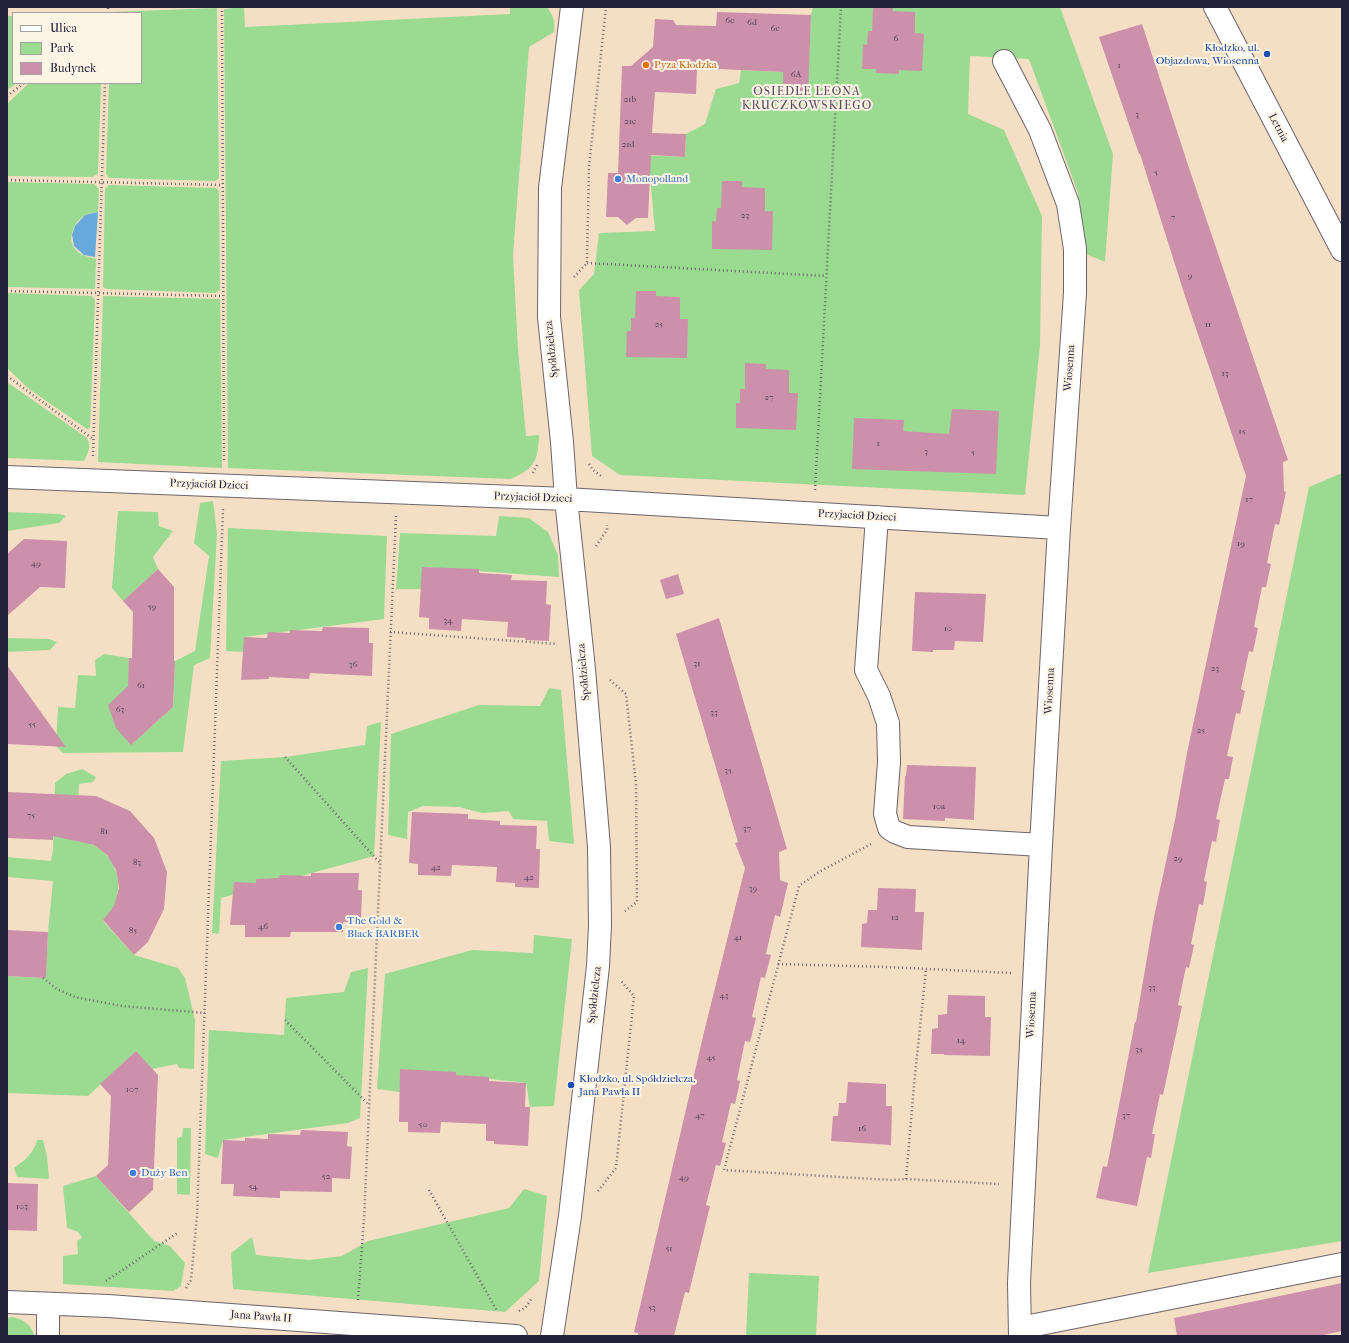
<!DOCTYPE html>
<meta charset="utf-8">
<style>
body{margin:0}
#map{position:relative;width:1349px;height:1343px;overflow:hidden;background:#f5dfc4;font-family:"IM FELL French Canon",serif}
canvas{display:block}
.frame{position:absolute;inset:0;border:8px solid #22223b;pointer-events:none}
.legend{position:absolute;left:12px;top:12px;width:130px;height:72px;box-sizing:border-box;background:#fcf5e5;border:1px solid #a5a1a1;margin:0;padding:5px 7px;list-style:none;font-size:12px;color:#22223b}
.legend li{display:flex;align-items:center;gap:8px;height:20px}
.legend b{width:20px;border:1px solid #a5a1a1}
</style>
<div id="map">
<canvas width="1349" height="1343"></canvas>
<div class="frame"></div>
<ul class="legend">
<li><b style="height:5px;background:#fff"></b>Ulica</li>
<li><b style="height:11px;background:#9bdb91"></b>Park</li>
<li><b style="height:11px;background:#cc90ab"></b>Budynek</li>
</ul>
</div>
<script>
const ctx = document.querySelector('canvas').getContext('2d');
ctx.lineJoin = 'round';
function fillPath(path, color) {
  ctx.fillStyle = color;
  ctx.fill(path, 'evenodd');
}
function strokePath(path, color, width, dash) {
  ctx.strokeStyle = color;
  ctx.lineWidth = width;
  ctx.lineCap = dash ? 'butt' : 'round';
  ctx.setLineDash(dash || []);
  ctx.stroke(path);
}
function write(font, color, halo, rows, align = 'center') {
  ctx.font = font + ' "IM FELL French Canon",serif';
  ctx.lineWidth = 4;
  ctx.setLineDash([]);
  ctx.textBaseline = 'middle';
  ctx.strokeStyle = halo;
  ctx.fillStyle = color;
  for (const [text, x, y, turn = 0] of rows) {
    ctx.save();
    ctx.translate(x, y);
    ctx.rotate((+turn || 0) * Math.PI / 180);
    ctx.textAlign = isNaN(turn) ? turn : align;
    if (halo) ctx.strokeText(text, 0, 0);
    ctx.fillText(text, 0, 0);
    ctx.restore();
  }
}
fillPath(new Path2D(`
 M 244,7 L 245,27 L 510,14 L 510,7 L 547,7 C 554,17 555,20 554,32 L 529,47 L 513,255 L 518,350 L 526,436 L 539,435 C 538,461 535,469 510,479 L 228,468 L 224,9 Z
 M 813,7 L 1060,7 L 1113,154 L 1105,262 L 1086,254 L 1078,193 L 1029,59 L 970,56 L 968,114 L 1004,130 L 1042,216 L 1040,345 L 1025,495 L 620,475 L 592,456 L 579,290 L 594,274 L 599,233 L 655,231 L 650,175 L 643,155 L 685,157 L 686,134 L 705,124 L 716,89 L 739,83 L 741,70 L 783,72 L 783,93 L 807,94 L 811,15 Z
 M 217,8 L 219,178 L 215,181 L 109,178 L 106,174 L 109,83 L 141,83 L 141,13 L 111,13 L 111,12 Z
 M 7,16 L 13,16 L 13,83 L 17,83 L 7,90 Z
 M 29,83 L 101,83 L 98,174 L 92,177 L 7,176 L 7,104 Z
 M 7,182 L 94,184 L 99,189 L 98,212 C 94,213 89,213 86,215 C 74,220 66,240 76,250 C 81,256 90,257 96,259 L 95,289 L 7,287 Z
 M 109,185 L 216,188 L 219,191 L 220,290 L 215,293 L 107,289 L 103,287 L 105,189 Z
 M 7,293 L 92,296 L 95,300 L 90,428 L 87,429 L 29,389 L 7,368 Z
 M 103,296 L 220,299 L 222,468 L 98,462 Z
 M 7,382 L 87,438 C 92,446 88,453 84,461 L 7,458 Z
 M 1342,473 L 1342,1241 L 1148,1273 L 1309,487 Z
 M 213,501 L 217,534 L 210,658 L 194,665 L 183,752 L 63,753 L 56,746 L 58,707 L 75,708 L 78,675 L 96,676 L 95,660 L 104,654 L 129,658 L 132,744 L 173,707 L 175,661 L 195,651 L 209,556 L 194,543 L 200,503 Z
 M 118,511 L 158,512 L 159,526 L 173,531 L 153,557 L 158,569 L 123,601 L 112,588 Z
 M 7,512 L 60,514 L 66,516 L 59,523 L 7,531 Z
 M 499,516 L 529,518 L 548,532 L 558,555 L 559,577 L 423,567 L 422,589 L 396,589 L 400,533 L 496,536 Z
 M 228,528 L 387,536 L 384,619 L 244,637 L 246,652 L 226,651 Z
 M 7,638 L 49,639 L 57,642 L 50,650 L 7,652 Z
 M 549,688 L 561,690 L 574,844 L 549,841 L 547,821 L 513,819 L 509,811 L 482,813 L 459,807 L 423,806 L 408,812 L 407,839 L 388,835 L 391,734 L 479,705 L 540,706 Z
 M 381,722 L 374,856 L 221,898 L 219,934 L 212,933 L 221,761 L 285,757 L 365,745 L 367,726 Z
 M 82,769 L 96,777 L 93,782 L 79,784 L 76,841 C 82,842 90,843 95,846 C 116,858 124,884 114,906 C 112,911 106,916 103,921 L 134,955 L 178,968 L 185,978 L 195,1020 L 194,1069 L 179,1068 L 177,1064 L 152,1069 L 136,1051 L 88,1096 L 7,1093 L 7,976 L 46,978 L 48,932 L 53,881 L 7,877 L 7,857 L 51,861 L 53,849 L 55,783 L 66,774 Z
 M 534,935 L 572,939 L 554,1106 L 530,1107 L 526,1083 L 400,1069 L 400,1092 L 377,1089 L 385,974 L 472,950 L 533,953 Z
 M 368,968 L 360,1118 L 348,1123 L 223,1140 L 218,1158 L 205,1154 L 209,1030 L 284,1035 L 286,998 L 344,992 L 351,972 Z
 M 183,1128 L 191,1128 L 190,1195 L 177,1194 L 177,1138 L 182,1137 Z
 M 37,1140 L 43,1140 L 47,1156 L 49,1179 L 17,1177 L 14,1168 C 23,1162 35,1152 37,1140 Z
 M 96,1176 L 154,1241 L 170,1246 L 185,1263 L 181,1286 L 173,1291 L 63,1284 L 63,1256 L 78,1254 L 77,1241 L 82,1237 L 78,1232 L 67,1228 L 63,1186 Z
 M 524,1189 L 547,1196 L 539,1281 L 505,1312 L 233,1289 L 231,1253 L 252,1237 L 256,1255 L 309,1260 L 342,1256 L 368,1241 L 509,1208 Z
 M 749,1273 L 819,1276 L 816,1336 L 746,1336 Z
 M 12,1317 C 24,1319 31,1325 35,1336 L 7,1336 L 7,1318 Z`), '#9bdb91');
fillPath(new Path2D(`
 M 98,212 L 95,257 L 84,255 L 74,246 L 72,235 L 75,226 L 85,215 Z`), '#68a9dc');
fillPath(new Path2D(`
 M 873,7 L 893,7 L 893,11 L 915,12 L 915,33 L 924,34 L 922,71 L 899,70 L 899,74 L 876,73 L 876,69 L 862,69 L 863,44 L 867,45 L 868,31 L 872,31 Z
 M 717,12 L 811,15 L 808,95 L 783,93 L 783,72 L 697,68 L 696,94 L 655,92 L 652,133 L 686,134 L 685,157 L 651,155 L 648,218 L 636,218 L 627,225 L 618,217 L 606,217 L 608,173 L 618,173 L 622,66 L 631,66 L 653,47 L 655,19 L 673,20 L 676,25 L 716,26 Z
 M 1142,24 L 1189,168 L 1288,460 L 1283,462 L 1284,491 L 1286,492 L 1279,525 L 1275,524 L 1267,563 L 1271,564 L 1266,587 L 1262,587 L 1254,627 L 1258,628 L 1253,652 L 1249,651 L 1241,689 L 1245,691 L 1240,714 L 1236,713 L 1227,756 L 1233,757 L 1229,779 L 1225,779 L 1216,819 L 1220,820 L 1216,842 L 1212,841 L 1204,881 L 1207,882 L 1203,905 L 1199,904 L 1191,944 L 1194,945 L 1189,968 L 1186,967 L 1178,1005 L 1182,1006 L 1163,1095 L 1160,1094 L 1152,1134 L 1155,1134 L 1151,1158 L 1147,1157 L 1137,1206 L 1096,1198 L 1103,1166 L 1107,1167 L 1135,1022 L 1136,1022 L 1154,917 L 1175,820 L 1187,753 L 1246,476 L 1185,296 L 1140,154 L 1139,154 L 1099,37 Z
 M 722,181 L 742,181 L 742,187 L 765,188 L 765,211 L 773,211 L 772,250 L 712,249 L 712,221 L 716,222 L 717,208 L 721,208 Z
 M 636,291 L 656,291 L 656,296 L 680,297 L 680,319 L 688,319 L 687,358 L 626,357 L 627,331 L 631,331 L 631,318 L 635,318 Z
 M 745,363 L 766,364 L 766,369 L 789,370 L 789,393 L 798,393 L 796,430 L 736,428 L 736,403 L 740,403 L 740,389 L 745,389 Z
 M 952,409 L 999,411 L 996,474 L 852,469 L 854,418 L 904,420 L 903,431 L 949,434 Z
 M 24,539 L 67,541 L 65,588 L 40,587 L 7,616 L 7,554 Z
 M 422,567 L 479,569 L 479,573 L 512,575 L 511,580 L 547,581 L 546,604 L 551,605 L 549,641 L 525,640 L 526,638 L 507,637 L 508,622 L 462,619 L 461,631 L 429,629 L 429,618 L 419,617 Z
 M 158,569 L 174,587 L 174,661 L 175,661 L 173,707 L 131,745 L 116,728 L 108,705 L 128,686 L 129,658 L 132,658 L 133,612 L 123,601 Z
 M 678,574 L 684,594 L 666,599 L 660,580 Z
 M 915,592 L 986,594 L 983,642 L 955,641 L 954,650 L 933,650 L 933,652 L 912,651 Z
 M 719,618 L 787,849 L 779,852 L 780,880 L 788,883 L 780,917 L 775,915 L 766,954 L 771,955 L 765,978 L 761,977 L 752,1017 L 756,1018 L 750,1042 L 745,1041 L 737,1080 L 740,1081 L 735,1104 L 731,1103 L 722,1142 L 726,1143 L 720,1166 L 716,1165 L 706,1205 L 710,1206 L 689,1293 L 685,1292 L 674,1336 L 638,1336 L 638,1333 L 634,1332 L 705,1028 L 745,868 L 735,843 L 738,842 L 676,634 Z
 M 323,627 L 369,628 L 369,643 L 373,643 L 372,676 L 310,673 L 309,679 L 269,677 L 269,679 L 241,680 L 244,637 L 267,638 L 268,632 L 290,633 L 290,630 L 322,631 Z
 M 7,665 L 66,747 L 7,744 Z
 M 907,765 L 976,767 L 974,820 L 945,818 L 945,821 L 903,819 L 905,776 L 906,776 Z
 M 7,792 L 96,796 L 130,811 L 154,838 L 167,872 L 164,909 L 148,942 L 134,955 L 103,920 L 114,906 L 119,888 L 116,870 L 107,855 L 94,845 L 53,836 L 53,840 L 7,838 Z
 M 412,812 L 468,814 L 468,819 L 500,821 L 500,825 L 537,826 L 536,849 L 540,849 L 539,888 L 515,887 L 515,883 L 496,882 L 497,867 L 452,865 L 451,876 L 418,875 L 418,864 L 409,863 Z
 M 311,873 L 359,873 L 358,890 L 362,890 L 361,922 L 343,922 L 343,932 L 291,932 L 290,937 L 245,937 L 245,925 L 230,925 L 234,882 L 256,883 L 256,879 L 279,878 L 280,875 L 311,876 Z
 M 878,888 L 916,889 L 915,912 L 924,912 L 922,950 L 861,947 L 862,924 L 867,923 L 868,910 L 877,910 Z
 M 7,930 L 48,932 L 46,978 L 7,976 Z
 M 948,995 L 985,996 L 985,1017 L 991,1017 L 990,1056 L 944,1055 L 944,1054 L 931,1054 L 932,1029 L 938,1028 L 938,1015 L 947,1014 Z
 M 136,1051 L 158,1075 L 153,1190 L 129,1212 L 96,1176 L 108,1165 L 111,1096 L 100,1084 Z
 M 400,1069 L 456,1072 L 456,1075 L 489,1077 L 489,1081 L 526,1083 L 525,1107 L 530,1107 L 528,1146 L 494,1144 L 494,1141 L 486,1141 L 486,1124 L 441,1122 L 440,1133 L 408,1132 L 408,1122 L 399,1122 Z
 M 848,1082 L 886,1084 L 886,1106 L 892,1106 L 891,1145 L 831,1141 L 833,1116 L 838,1116 L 839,1103 L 846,1103 Z
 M 301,1130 L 348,1132 L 347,1146 L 352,1147 L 350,1179 L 332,1178 L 332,1192 L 280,1191 L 280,1198 L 233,1196 L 234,1184 L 221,1184 L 223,1140 L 245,1141 L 245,1138 L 268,1139 L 268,1134 L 300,1135 Z
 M 7,1183 L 38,1184 L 37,1231 L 7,1230 Z
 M 1342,1283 L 1342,1331 L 1319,1336 L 1177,1336 L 1174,1318 Z`), '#cc90ab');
const minor = new Path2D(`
 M 1215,7 L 1342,250
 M 1004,61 L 1040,130 L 1068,204 L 1075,249 L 1075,293 L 1059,528 L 1041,845 L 1019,1283 L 1020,1336
 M 7,477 L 566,499 L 1059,528
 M 877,517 L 866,670 L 879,696 L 888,723 L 889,762 L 885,814 L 889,828 L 895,832 L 908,837 L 1041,845
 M 7,1302 L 108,1306 L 516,1336
 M 1020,1328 L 1342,1264
 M 48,1336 L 48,1304
 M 552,1336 L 570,1216 L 598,966 L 600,925 L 599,847 L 584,669 L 566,499 L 562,442 L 549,317 L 550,188 L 572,7`);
strokePath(minor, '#6c646b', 24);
strokePath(new Path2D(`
 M 222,7 L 224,462
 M 108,13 L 108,7
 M 7,96 L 24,83
 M 7,180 L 223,185
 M 587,263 L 826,276
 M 574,277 L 587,263 L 589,167 L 606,7
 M 7,291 L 223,296
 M 7,376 L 93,439
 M 93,456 L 105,83
 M 589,464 L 593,470 L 601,476
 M 533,473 L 538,463
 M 815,490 L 841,7
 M 596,546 L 607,530 L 607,525
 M 390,632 L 557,644
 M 610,680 L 626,694 L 636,784 L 637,902 L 624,912
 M 285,757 L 379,862
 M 871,844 L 819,872 L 799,886 L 724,1170 L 890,1180 L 906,1179 L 999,1184
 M 778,964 L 887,967 L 1011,973
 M 43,978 L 57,989 L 75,997 L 122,1006 L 205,1013
 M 285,1020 L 368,1104
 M 906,1179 L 914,1085 L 926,969
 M 429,1190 L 497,1311
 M 598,1191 L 616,1168 L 634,996 L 621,981
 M 106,1281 L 179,1232
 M 186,1288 L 191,1280 L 197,1216 L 223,509
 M 358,1300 L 364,1219 L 396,516
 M 519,1311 L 525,1308 L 532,1298`), '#6c646b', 2.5, [1, 3]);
strokePath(minor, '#fff', 22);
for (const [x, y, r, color] of [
 [1267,54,4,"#1a4fb4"],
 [646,65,4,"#e8710a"],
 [618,179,4,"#3f7fe0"],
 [339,927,4,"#3f7fe0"],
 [571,1085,4,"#1a4fb4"],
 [133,1173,4,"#3f7fe0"]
]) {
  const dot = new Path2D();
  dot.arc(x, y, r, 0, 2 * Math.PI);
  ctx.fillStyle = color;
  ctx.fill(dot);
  strokePath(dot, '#fcf5e5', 1.5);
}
write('9px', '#4c3e57', null, [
 ["6e",730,21],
 ["6d",752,23],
 ["6c",775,29],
 ["6",896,39],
 ["1",1119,66],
 ["6A",796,75],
 ["21b",630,100],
 ["3",1137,115],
 ["21c",630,122],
 ["21d",628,145],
 ["5",1156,173],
 ["23",745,216],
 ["7",1173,218],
 ["9",1190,276],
 ["25",659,325],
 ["11",1208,325],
 ["13",1225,374],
 ["27",769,398],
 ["15",1242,432],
 ["1",878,444],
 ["3",926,452],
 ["5",973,453],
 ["17",1249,500],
 ["19",1241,544],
 ["49",36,564],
 ["59",152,607],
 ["34",448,621],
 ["10",948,629],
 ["31",697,664],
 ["36",353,665],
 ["23",1215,669],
 ["61",141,686],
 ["63",120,710],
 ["33",714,713],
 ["55",32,725],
 ["25",1201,731],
 ["35",728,771],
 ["10a",939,807],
 ["75",31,816],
 ["37",747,829],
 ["81",104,832],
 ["29",1178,859],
 ["83",137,863],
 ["42",436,868],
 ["42",529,878],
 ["39",753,889],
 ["12",895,918],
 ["46",263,927],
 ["85",133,931],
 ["41",738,938],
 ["33",1152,988],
 ["43",724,996],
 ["14",961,1041],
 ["35",1139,1050],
 ["45",711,1058],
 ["107",132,1090],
 ["47",700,1116],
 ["37",1126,1116],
 ["50",423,1125],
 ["16",862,1129],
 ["52",326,1177],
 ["49",684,1178],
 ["54",253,1187],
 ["103",22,1207],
 ["51",669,1249],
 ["53",652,1308]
]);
write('11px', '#164399', '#fcf5e5', [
 ["Kłodzko, ul.",1259,48],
 ["Objazdowa, Wiosenna",1259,61],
 ["Kłodzko, ul. Spółdzielcza,",579,1079,"left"],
 ["Jana Pawła II",579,1092,"left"]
], 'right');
write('11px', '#c56008', '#fcf5e5', [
 ["Pyza Kłodzka",654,65]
], 'left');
write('11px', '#22223b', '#fcf5e5', [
 ["Letnia",1278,128,62],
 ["Spółdzielcza",552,349,-96],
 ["Wiosenna",1070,368,-86],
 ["Przyjaciół Dzieci",209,485,2],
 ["Przyjaciół Dzieci",533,498,2],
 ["Przyjaciół Dzieci",857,516,3],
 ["Spółdzielcza",584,672,-95],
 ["Wiosenna",1050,691,-87],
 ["Spółdzielcza",595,995,-84],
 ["Wiosenna",1032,1015,-87],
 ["Jana Pawła II",261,1317,4]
]);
write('11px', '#366cbe', '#fcf5e5', [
 ["Monopolland",626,179],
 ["The Gold &",347,921],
 ["Black BARBER",347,934],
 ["Duży Ben",141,1173]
], 'left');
ctx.letterSpacing = '1px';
write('12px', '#5e4862', '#fcf5e5', [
 ["OSIEDLE LEONA",807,92],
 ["KRUCZKOWSKIEGO",807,106]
]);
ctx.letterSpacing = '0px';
</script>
